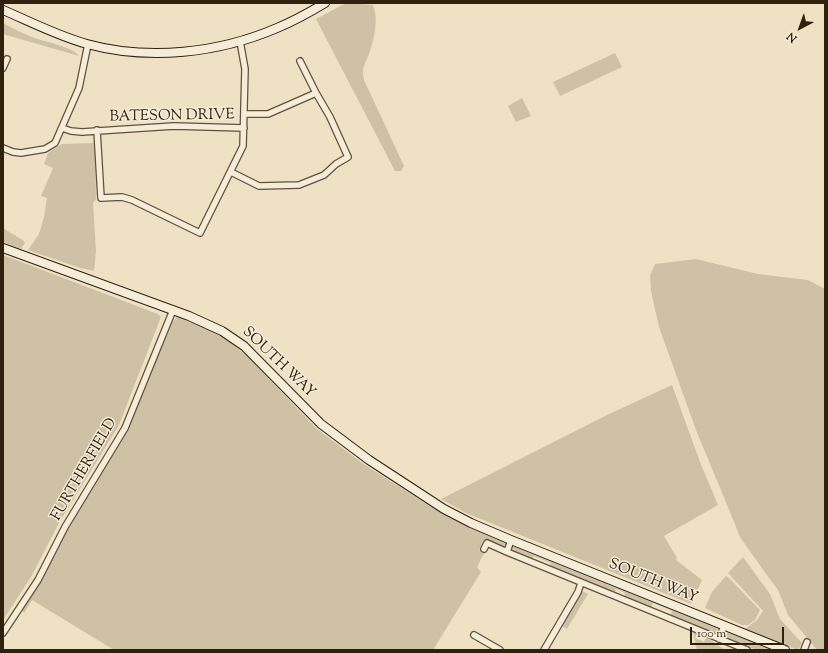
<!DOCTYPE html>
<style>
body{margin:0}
#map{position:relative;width:828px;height:653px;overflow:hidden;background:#efe2c4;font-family:"Sorts Mill Goudy",serif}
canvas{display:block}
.frame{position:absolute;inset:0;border:4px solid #30210f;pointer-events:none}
.north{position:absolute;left:780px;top:8px;width:40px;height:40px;-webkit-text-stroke:3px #f5ecd9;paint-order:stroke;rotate:221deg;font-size:11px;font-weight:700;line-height:16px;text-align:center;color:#30210f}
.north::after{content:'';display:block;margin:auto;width:14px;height:18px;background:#30210f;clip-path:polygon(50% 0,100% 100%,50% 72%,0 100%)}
.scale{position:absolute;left:690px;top:627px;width:94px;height:18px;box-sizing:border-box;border:2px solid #30210f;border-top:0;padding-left:5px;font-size:12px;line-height:14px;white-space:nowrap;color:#30210f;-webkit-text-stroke:3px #f5ecd9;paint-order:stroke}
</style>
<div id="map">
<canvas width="828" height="653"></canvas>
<div class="frame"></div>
<div class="north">N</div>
<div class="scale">100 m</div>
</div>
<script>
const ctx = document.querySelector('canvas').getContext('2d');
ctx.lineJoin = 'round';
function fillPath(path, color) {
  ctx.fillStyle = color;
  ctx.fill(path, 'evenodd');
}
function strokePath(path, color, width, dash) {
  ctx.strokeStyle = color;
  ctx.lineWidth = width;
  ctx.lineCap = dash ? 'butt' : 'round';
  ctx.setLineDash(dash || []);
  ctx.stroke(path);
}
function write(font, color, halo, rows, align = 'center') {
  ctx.font = font + ' "Sorts Mill Goudy",serif';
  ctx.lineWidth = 3;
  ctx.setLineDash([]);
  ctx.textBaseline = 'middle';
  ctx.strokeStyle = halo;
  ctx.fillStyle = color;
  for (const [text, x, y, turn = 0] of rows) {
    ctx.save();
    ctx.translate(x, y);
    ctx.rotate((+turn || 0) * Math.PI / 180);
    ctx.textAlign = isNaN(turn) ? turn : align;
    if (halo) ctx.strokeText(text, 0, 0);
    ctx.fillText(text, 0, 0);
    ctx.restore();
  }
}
fillPath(new Path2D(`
 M 346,3 L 373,5 C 379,20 374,39 369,54 C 365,65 361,68 364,80 L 404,166 L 401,171 L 395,171 L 316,19 Z
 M 3,23 C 12,28 22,33 32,37 C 44,42 72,46 79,56 L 3,34 Z
 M 615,53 L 622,67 L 560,96 L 553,82 Z
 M 522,98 L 531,116 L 516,122 L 508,106 Z
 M 95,143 L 96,199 L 93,203 L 96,251 L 94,271 L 80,268 L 28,250 L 39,234 L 44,217 L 47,198 L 41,196 L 53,168 L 44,164 L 48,153 L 62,144 Z
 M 3,228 L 24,241 L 25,243 L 21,249 L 3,242 Z
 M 3,255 L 158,314 L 161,317 L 119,425 L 59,523 L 31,577 L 3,620 Z
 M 696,259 L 758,274 L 808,280 L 825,289 L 825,650 L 817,650 L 788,615 L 778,590 L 766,574 L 740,537 L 730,512 L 696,430 L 659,327 L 651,291 L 650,275 L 655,264 Z
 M 177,317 L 208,329 L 230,342 L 248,357 L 317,429 L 365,465 L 428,505 L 469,527 L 505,541 L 506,545 L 502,547 L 484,539 L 479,550 L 484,553 L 477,567 L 481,572 L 433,650 L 114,650 L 32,600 L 24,613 L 22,609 L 67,529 L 127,429 L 172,322 Z
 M 672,385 L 700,462 L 718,505 L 664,536 L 677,558 L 676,560 L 702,580 L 691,604 L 466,513 L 441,499 L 609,414 Z
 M 515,545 L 715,625 L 718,630 L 715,633 L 712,633 L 670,616 L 672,611 L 653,603 L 651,608 L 624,597 L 625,593 L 616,589 L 614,593 L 549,567 L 551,563 L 534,556 L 532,560 L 513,553 L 512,548 Z
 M 743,557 L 770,594 L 780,619 L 802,643 L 798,650 L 745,629 L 757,620 L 763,611 L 728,573 Z
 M 726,576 L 728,577 L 760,610 L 755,620 L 748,625 L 742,625 L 705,608 L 712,592 Z
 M 582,591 L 588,594 L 567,629 L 562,626 Z
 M 693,632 L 697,634 L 695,638 L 704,642 L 706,638 C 714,641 718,647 727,650 L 697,650 Z
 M 728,632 L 731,632 L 775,650 L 770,650 L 764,648 L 763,650 L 757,650 L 727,638 L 726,636 Z`), '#cfc1a5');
const street = new Path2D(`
 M 3,68 L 7,59
 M 244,114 L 268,114 L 316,93
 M 62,128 L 71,131 L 82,132 L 174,126 L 244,128
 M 97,130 L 101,198 L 122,197 L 132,200 L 200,233 L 243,146 L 245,69 L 240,41
 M 3,148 L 13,152 L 21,153 L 45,149 L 55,143 L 79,88 L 88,44
 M 231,172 L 259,186 L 299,185 L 324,175 L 336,164 L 348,157 L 330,117 L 316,93 L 300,61
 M 511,540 L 507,552 L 747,650
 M 484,549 L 487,543 L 507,552
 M 3,633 L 38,580 L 65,527 L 125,428 L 173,310
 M 474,635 L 500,650
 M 719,639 L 724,626
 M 544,650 L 578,592 L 581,583
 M 804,650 L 807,642`);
const secondary = new Path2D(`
 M 3,10 C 31,22 58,36 87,44 C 149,61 219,53 277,28 C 294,21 310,12 325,3
 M 3,248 L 189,316 L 222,331 L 244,346 L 321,424 L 369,460 L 444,509 L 471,523 L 511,540 L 785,650`);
strokePath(street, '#60513c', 8);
strokePath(secondary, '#30210f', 10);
strokePath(street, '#f5ecd9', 5.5);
strokePath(secondary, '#f5ecd9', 8);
write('15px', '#30210f', '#f5ecd9', [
 ["BATESON DRIVE",172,117,-1],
 ["SOUTH WAY",278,363,44],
 ["FURTHERFIELD",85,470,-60],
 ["SOUTH WAY",653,582,22]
]);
</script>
